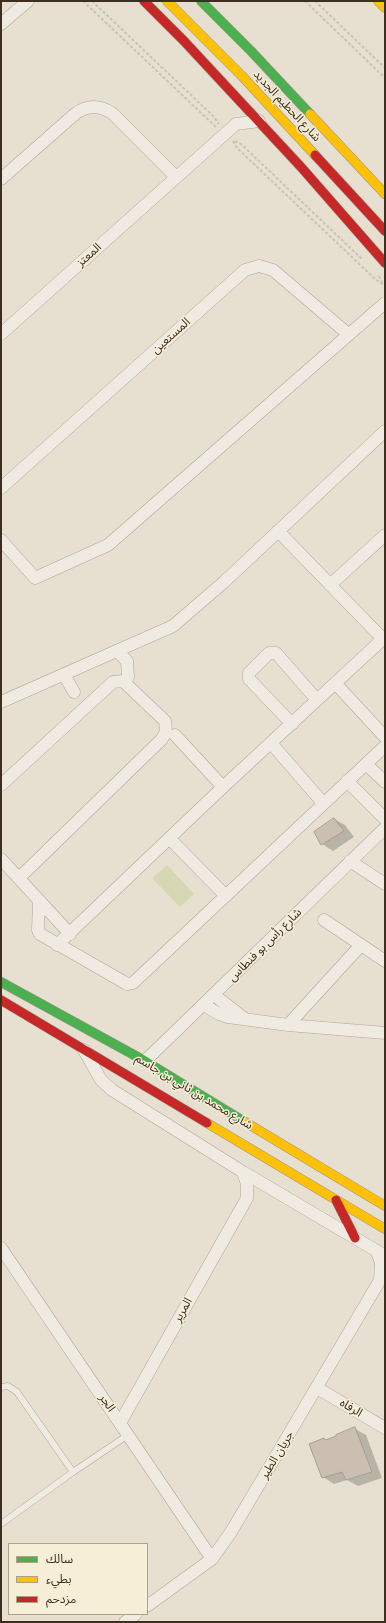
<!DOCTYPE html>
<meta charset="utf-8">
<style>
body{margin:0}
#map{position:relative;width:386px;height:1623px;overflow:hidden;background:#e7e0d1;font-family:"IBM Plex Serif","Noto Sans Arabic",serif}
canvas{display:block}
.frame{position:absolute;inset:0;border:2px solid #3d2e20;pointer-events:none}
.legend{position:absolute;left:8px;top:1543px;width:140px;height:72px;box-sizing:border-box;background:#f7eed8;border:1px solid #ada18e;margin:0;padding:5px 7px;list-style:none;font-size:12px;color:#3d2e20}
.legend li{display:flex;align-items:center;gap:8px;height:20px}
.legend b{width:20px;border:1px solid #ada18e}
</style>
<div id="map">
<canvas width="386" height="1623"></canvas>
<div class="frame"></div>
<ul class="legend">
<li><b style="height:5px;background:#4caf50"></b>سالك</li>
<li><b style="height:5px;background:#ffc107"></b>بطيء</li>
<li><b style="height:5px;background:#c62828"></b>مزدحم</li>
</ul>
</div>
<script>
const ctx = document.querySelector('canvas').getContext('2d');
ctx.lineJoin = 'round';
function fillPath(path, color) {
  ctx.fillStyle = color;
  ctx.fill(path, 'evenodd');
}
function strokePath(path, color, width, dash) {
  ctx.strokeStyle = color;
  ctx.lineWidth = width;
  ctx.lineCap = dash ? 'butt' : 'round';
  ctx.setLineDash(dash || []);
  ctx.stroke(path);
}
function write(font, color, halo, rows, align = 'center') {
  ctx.font = font + ' "IBM Plex Serif","Noto Sans Arabic",serif';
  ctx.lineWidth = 3;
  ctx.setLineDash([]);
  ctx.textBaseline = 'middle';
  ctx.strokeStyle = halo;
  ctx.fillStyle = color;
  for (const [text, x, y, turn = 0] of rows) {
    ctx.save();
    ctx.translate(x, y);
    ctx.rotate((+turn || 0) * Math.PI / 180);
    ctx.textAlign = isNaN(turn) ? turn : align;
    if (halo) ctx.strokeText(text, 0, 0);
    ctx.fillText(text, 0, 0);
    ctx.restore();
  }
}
fillPath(new Path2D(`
 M 167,865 L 194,894 L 180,907 L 152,878 Z`), '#d6d7b3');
fillPath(new Path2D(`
 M 334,819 L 345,825 L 354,837 L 333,851 L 322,844 L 316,832 Z
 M 355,1429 L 366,1435 L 382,1478 L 358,1486 L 347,1480 L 334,1484 L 323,1477 L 327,1441 Z`), '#0003');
const building = new Path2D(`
 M 334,818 L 344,831 L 321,845 L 314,832 Z
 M 355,1427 L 372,1472 L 346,1480 L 342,1472 L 322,1478 L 309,1444 L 324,1438 L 326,1440 L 336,1436 L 336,1435 Z`);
fillPath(building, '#cbbfb2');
strokePath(building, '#a89c90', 1);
const lane = new Path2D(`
 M 1,1387 L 8,1386 L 17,1392 L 73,1472 L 1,1524
 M 73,1472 L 128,1435`);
const street = new Path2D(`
 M 1,24 L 28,1
 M 1,179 L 75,114 C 87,105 99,105 112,113 L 176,177
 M 1,334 L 236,124 L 259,121
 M 1,488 L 245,270 L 259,266 L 273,270 L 348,334
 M 278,531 L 383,639
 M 1,540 L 35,578 L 108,545 L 385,303
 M 330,585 L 385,535
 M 117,651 L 127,661 L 128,677 L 124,682
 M 64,675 L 74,692
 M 335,683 L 385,737
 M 1,702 L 173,626 L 224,582 L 385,431
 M 292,724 L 249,679 L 249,673 L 269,653 L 276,653 L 317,700
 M 175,735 L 223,787
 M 271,743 L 323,803
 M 366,764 L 385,782
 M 347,781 L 385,819
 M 1,785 L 113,682 L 123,681 L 165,721 L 166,732 L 162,739 L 19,878
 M 169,838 L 226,896
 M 1,859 L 70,934
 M 350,861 L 385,884
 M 39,902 L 38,930 L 40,934 L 122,981 L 127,984 L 133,983 L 385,746
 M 324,920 L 385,961
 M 57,945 L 223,787 L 385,637
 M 214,995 L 245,1019
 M 204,1005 L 219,1014 L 228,1017 L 288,1025 L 385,1033
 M 288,1025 L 361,945
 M 84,1050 L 101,1080 L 112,1090 L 243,1172 L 382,1254
 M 145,1061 L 385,828
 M 1,1248 L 212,1559
 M 317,1388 L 385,1428
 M 120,1423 L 247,1198 L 247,1184 L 243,1172
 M 147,1606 L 212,1559 L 231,1532 L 380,1280 L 381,1262 L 376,1250
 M 125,1622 L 136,1614`);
const fast = new Path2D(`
 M 201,1 L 251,51 L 310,114
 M 1,982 L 145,1061 L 245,1122`);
const slow = new Path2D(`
 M 167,1 L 242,76 L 315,155
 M 378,1 L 385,8
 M 310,114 L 385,194
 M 245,1122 L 385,1206
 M 207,1123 L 385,1229`);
const jam = new Path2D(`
 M 144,1 L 184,41 L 301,167 L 385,263
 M 315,155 L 385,231
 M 1,1000 L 207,1123
 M 336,1200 L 355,1238`);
strokePath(lane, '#ada599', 7);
strokePath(street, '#ada599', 13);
strokePath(fast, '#9c958a', 10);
strokePath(slow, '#9c958a', 10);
strokePath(jam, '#9c958a', 10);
strokePath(new Path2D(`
 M 83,1 L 216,127
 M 92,1 L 213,116 L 219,124
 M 305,1 L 385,78
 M 315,1 L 385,68
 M 233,141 L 237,148 L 374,278 L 385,286
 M 235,141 L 241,144 L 363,260
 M 379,276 L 383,284`), '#c8c2b9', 2, [3, 2]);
strokePath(lane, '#efebe3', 6);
strokePath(street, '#efebe3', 12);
strokePath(fast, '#4caf50', 9);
strokePath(slow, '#ffc107', 9);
strokePath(jam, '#c62828', 9);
write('12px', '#3d2e20', '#f7eed8', [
 ["شارع الحطيم الجديد",287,106,47],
 ["المعتز",89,255,-42],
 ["المستعين",171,336,-42],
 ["شارع رأس بو فنطاس",265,945,-45],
 ["شارع محمد بن ثاني بن جاسم",194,1092,31],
 ["المرير",183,1310,-61],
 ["الجر",107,1403,56],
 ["الرفاه",351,1408,31],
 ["جريان الطير",277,1455,-59]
]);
</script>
